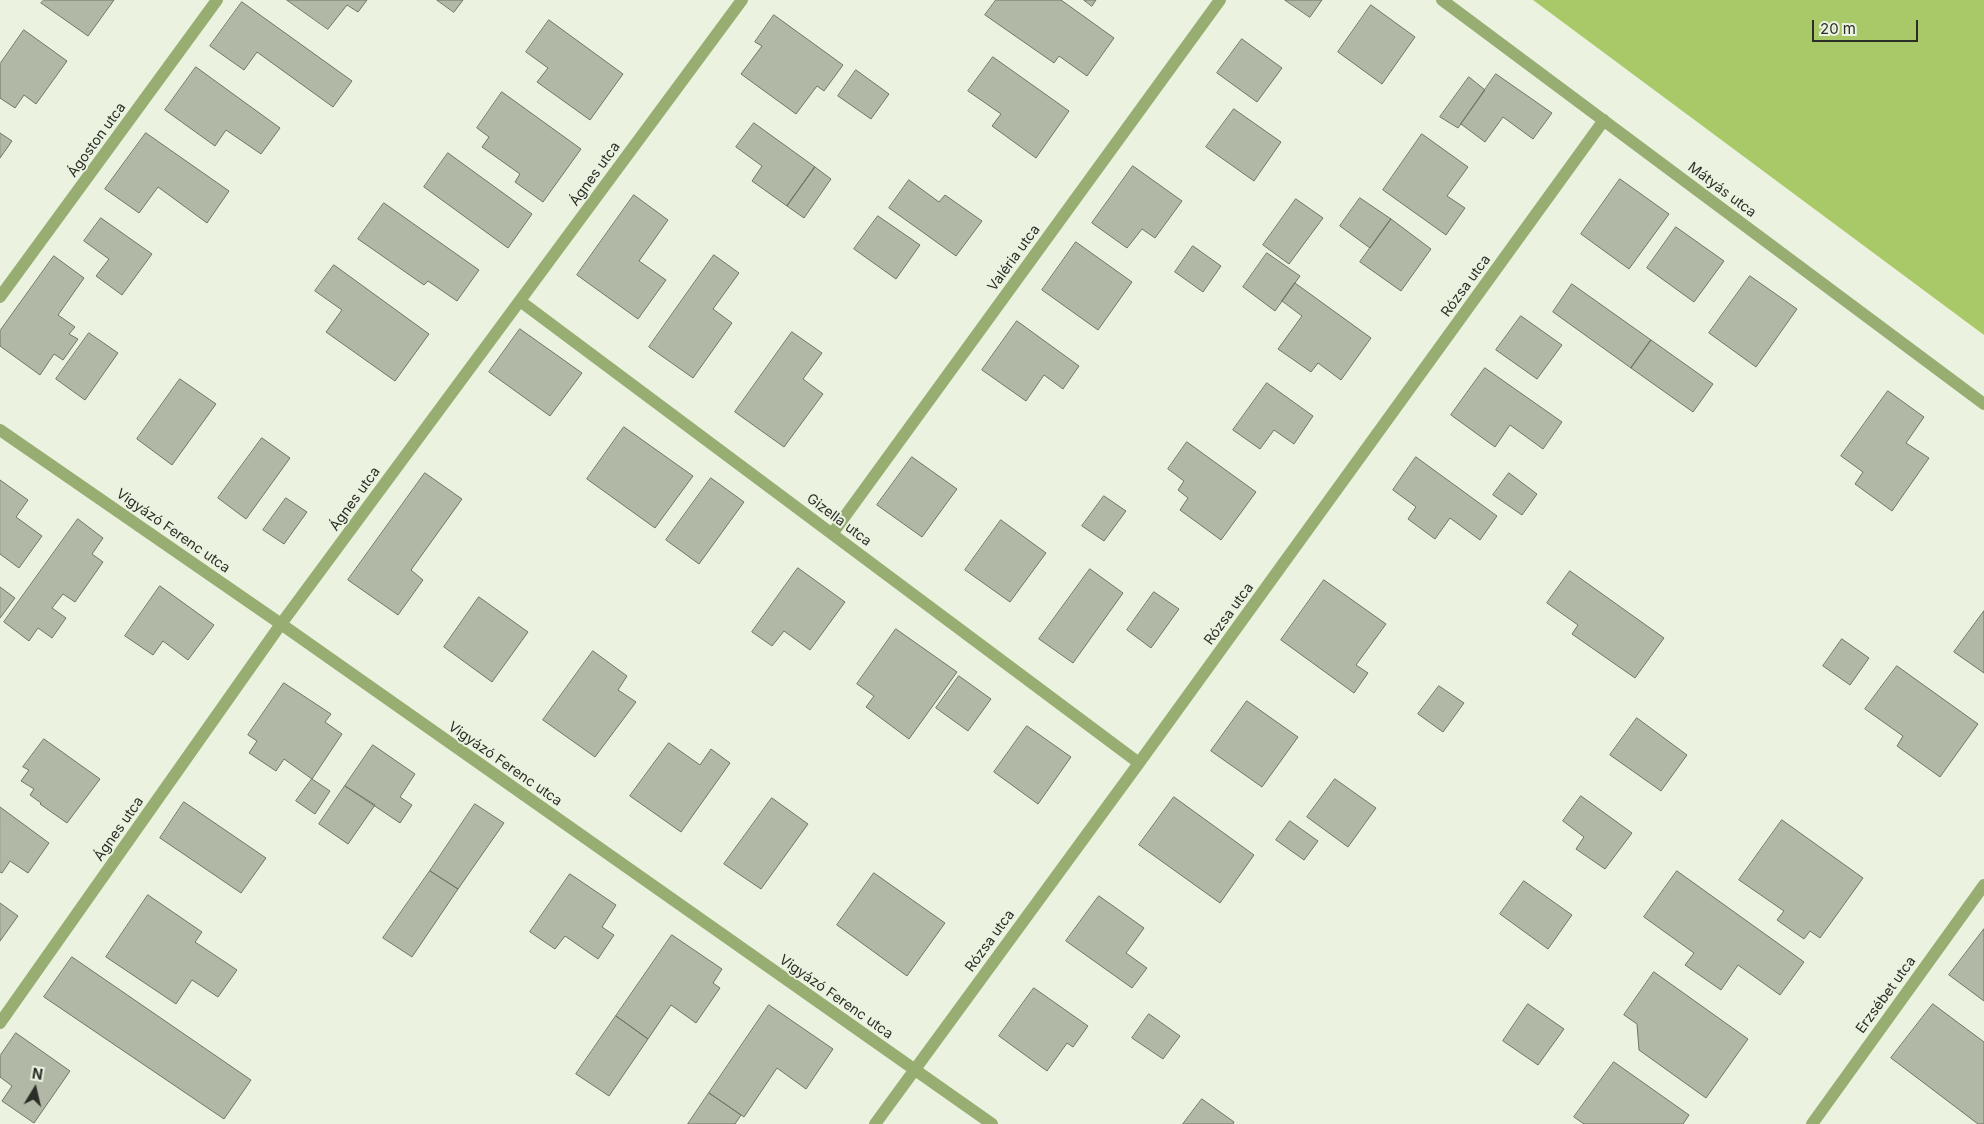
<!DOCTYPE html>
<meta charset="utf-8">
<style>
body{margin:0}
#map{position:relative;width:1984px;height:1124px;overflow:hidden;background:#ebf3e0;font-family:Inter,sans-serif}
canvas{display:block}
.north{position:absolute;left:10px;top:1064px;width:50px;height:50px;-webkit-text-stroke:4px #ebf3e0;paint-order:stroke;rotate:9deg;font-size:14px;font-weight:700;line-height:20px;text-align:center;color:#2b2e27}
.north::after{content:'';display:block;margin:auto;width:18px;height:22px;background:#2b2e27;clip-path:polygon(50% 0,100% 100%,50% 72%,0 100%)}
.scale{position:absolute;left:1812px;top:20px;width:106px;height:22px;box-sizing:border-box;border:2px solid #2b2e27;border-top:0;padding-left:6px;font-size:15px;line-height:18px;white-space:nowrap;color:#2b2e27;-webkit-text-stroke:4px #ebf3e0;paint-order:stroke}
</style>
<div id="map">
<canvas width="1984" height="1124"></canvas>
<div class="north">N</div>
<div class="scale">20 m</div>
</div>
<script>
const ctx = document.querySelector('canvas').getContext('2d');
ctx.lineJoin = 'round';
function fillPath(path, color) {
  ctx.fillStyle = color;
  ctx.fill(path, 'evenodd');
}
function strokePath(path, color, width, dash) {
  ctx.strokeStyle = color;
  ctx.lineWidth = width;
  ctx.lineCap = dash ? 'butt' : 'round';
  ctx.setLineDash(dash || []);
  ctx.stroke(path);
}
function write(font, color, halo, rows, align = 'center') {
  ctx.font = font + ' Inter,sans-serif';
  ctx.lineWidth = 4;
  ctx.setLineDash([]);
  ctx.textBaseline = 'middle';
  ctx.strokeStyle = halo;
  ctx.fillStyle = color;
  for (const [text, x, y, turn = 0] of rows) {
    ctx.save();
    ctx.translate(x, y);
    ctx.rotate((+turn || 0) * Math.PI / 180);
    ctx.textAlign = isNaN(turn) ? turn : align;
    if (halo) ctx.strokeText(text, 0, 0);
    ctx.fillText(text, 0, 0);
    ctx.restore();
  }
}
fillPath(new Path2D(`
 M 1533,0 L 1984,0 L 1984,335 Z`), '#a9c968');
const building = new Path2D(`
 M 44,0 L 114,0 L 88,36 L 41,3 Z
 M 287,0 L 367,0 L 358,12 L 347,5 L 328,29 Z
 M 437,0 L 463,0 L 454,12 Z
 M 996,0 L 1061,0 L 1114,38 L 1087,76 L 1059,56 L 1054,63 L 985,15 Z
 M 1084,0 L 1096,0 L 1092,6 Z
 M 1285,0 L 1322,0 L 1310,17 Z
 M 242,2 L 352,81 L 333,107 L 257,52 L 244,70 L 210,46 Z
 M 1371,5 L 1415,37 L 1382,84 L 1338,52 Z
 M 774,15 L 843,65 L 824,91 L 817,86 L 796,114 L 741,74 L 762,46 L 755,42 Z
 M 549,20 L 623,74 L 590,120 L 537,82 L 548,68 L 526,52 Z
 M 24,30 L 67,61 L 36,104 L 24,95 L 15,108 L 0,98 L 0,64 Z
 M 1242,39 L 1282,68 L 1257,102 L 1217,73 Z
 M 993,57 L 1069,111 L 1036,158 L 992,126 L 1001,114 L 968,91 Z
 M 196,67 L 280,128 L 261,154 L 226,130 L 215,146 L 165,110 Z
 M 856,70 L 889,94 L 871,119 L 838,96 Z
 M 1496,74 L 1552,113 L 1533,139 L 1503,117 L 1485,142 L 1461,124 Z
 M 1469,77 L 1485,90 L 1458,128 L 1440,117 Z
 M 502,92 L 581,149 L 543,202 L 515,182 L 520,174 L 482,147 L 489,137 L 477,128 Z
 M 1234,109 L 1281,142 L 1254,181 L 1206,147 Z
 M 754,123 L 815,167 L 787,206 L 752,181 L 762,166 L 736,147 Z
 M 0,133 L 12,141 L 0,158 Z
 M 146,133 L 229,191 L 207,223 L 158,187 L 139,213 L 105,189 Z
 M 1422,134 L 1468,167 L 1447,196 L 1465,208 L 1446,235 L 1383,190 Z
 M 448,153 L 532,214 L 508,248 L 424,187 Z
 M 1133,166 L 1182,201 L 1155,238 L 1142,229 L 1127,248 L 1092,223 Z
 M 815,167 L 831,179 L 804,218 L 787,206 Z
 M 1620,179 L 1669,214 L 1629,269 L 1581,234 Z
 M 909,180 L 939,202 L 945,195 L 982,221 L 956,256 L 889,208 Z
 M 634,195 L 668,220 L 639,261 L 666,280 L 638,319 L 577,275 Z
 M 1360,198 L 1391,219 L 1370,248 L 1340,226 Z
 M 1296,199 L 1323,218 L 1289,264 L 1263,245 Z
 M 384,203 L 479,270 L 457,301 L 428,281 L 424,285 L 358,239 Z
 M 878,216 L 920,245 L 896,279 L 854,249 Z
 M 101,218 L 152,254 L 122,295 L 96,276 L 109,259 L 84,241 Z
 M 1391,219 L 1431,249 L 1401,291 L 1360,262 Z
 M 1676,227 L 1724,261 L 1694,302 L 1647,268 Z
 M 1076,242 L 1132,282 L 1098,330 L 1042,290 Z
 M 1193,246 L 1221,266 L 1203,292 L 1175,272 Z
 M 1267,253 L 1300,276 L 1275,311 L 1243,287 Z
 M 714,255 L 739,273 L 713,309 L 732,323 L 693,378 L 649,347 Z
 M 54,256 L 84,278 L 58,315 L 75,327 L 69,334 L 78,339 L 63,360 L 54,354 L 40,375 L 0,346 L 0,331 Z
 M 334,265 L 429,334 L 395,381 L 326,332 L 342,310 L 315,291 Z
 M 1750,276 L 1797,309 L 1756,367 L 1709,333 Z
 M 1295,283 L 1371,338 L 1341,380 L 1318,363 L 1311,372 L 1278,349 L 1302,316 L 1282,301 Z
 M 1572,284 L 1651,340 L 1631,368 L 1553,312 Z
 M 1521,316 L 1562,345 L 1537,379 L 1496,350 Z
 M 1017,321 L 1079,366 L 1063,389 L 1044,375 L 1026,401 L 982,370 Z
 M 520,329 L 582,373 L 550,416 L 489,372 Z
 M 792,332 L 822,353 L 803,379 L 823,394 L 784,447 L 735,412 Z
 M 89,333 L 118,353 L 85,400 L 56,379 Z
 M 1651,340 L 1713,384 L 1693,412 L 1631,368 Z
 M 1485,368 L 1562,422 L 1543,449 L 1510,425 L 1495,447 L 1451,415 Z
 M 180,379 L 216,404 L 172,465 L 137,439 Z
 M 1267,383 L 1313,416 L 1294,444 L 1274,430 L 1260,449 L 1233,430 Z
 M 1888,391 L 1924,417 L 1906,443 L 1929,458 L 1892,511 L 1855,484 L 1863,472 L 1841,456 Z
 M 624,427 L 693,476 L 655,528 L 587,479 Z
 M 262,438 L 290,458 L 246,519 L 218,498 Z
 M 1187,442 L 1256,492 L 1221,540 L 1180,510 L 1188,498 L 1178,490 L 1184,481 L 1168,469 Z
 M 912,457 L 957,489 L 922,537 L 877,505 Z
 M 1416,457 L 1497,516 L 1480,540 L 1450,518 L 1435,539 L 1408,519 L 1416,507 L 1393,490 Z
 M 425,473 L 462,499 L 411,570 L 423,580 L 398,615 L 348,580 Z
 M 1509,473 L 1537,494 L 1522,515 L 1493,495 Z
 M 711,478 L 744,502 L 699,564 L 666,540 Z
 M 0,480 L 28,500 L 16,517 L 42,536 L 19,568 L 0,554 Z
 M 1104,496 L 1126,511 L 1104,541 L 1082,526 Z
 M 286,498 L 307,512 L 284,544 L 263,530 Z
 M 78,519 L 103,538 L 92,554 L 103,562 L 75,602 L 63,594 L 52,608 L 66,618 L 52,638 L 38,628 L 29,641 L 4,622 Z
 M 1001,520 L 1046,553 L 1010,602 L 965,570 Z
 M 798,568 L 845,602 L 810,650 L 784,631 L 772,646 L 752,632 Z
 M 1090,569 L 1123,593 L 1073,663 L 1039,639 Z
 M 1570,571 L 1664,638 L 1635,678 L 1572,634 L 1578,625 L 1547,603 Z
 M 1324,580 L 1386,624 L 1356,665 L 1368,673 L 1354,693 L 1281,640 Z
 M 160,586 L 214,625 L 188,660 L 163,641 L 153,655 L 125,636 Z
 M 0,587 L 15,598 L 0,618 Z
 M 1154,592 L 1179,609 L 1151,648 L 1127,630 Z
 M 479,597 L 528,632 L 492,682 L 444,647 Z
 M 1984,611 L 1984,673 L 1954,652 Z
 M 896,629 L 957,672 L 909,739 L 866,707 L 874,696 L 857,684 Z
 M 1842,639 L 1869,658 L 1850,685 L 1823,666 Z
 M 593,651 L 627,676 L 618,690 L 636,702 L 595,757 L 543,720 Z
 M 1897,666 L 1978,724 L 1940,777 L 1897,746 L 1903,736 L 1865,709 Z
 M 959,676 L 991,699 L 968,731 L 936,708 Z
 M 284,683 L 331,714 L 325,722 L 342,734 L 312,779 L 284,759 L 276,771 L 249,753 L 257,741 L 248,735 Z
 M 1439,686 L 1464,703 L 1443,732 L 1418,714 Z
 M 1247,701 L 1298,737 L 1262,787 L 1211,751 Z
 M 1637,718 L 1687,755 L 1661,791 L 1610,755 Z
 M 1027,726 L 1071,757 L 1038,804 L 994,772 Z
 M 44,739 L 100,779 L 67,823 L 40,804 L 41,803 L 30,795 L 34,789 L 21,781 L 29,770 L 23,767 Z
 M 669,743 L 700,765 L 711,749 L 730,763 L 681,832 L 630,796 Z
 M 373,745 L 415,774 L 400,797 L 412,805 L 400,823 L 345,786 Z
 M 312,779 L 330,791 L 315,814 L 296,801 Z
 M 1335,779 L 1376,808 L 1348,847 L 1307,817 Z
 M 345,786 L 375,805 L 348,844 L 319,824 Z
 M 1581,796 L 1632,833 L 1605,869 L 1576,849 L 1584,837 L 1563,821 Z
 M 1174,797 L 1254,855 L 1220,903 L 1139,845 Z
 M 772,798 L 808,824 L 761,889 L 724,864 Z
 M 184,802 L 266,858 L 241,893 L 160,838 Z
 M 475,804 L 504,823 L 458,889 L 430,871 Z
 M 0,807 L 49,843 L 28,873 L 10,861 L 2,873 L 0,872 Z
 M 1782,820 L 1863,878 L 1820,938 L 1810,931 L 1804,939 L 1777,920 L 1784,911 L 1739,880 Z
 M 1290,821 L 1318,841 L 1304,860 L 1276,840 Z
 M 430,871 L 458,889 L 412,957 L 383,938 Z
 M 1677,871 L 1804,962 L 1780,995 L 1738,965 L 1721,990 L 1685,965 L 1694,953 L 1644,917 Z
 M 874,873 L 945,923 L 907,976 L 837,925 Z
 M 570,874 L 616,905 L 602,927 L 614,935 L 598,959 L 565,936 L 555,949 L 530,932 Z
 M 1524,881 L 1572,915 L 1548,949 L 1500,914 Z
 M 148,895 L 202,932 L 195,942 L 237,970 L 218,997 L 192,980 L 176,1004 L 106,957 Z
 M 1099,896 L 1144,928 L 1126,953 L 1147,968 L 1132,988 L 1066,941 Z
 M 0,903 L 18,916 L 0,941 Z
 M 1984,929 L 1984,1001 L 1949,975 Z
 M 672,935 L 722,969 L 713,983 L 720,988 L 696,1023 L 671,1005 L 648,1039 L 616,1016 Z
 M 72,957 L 251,1080 L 224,1119 L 44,997 Z
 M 1654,972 L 1748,1039 L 1706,1098 L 1639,1050 L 1637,1024 L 1624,1015 Z
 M 1034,988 L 1088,1026 L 1073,1047 L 1067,1043 L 1047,1071 L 999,1036 Z
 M 1528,1004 L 1564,1029 L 1538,1065 L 1503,1041 Z
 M 1933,1004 L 1984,1042 L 1984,1124 L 1978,1124 L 1891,1058 Z
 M 769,1005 L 833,1049 L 806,1089 L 777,1068 L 744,1117 L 709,1093 Z
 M 1149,1014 L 1180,1036 L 1163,1059 L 1132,1038 Z
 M 616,1016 L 648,1039 L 609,1096 L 576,1074 Z
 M 16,1033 L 70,1071 L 34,1123 L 2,1101 L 12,1086 L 0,1077 L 0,1056 Z
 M 1614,1062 L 1689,1115 L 1683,1124 L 1584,1124 L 1574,1117 Z
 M 709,1093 L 741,1115 L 735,1124 L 688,1124 Z
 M 1202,1099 L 1234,1122 L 1233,1124 L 1183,1124 Z`);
fillPath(building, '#b1b8a6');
strokePath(building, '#707666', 1);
strokePath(new Path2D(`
 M 1442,0 L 1984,404
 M 0,297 L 217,0
 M 520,301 L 1139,763
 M 0,430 L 281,624 L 992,1124
 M 832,534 L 1220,0
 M 0,1023 L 281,624 L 742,0
 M 875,1124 L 1139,763 L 1604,120
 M 1812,1124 L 1984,885`), '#97ad71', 12);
write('14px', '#2b2e27', '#ebf3e0', [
 ["Ágoston utca",97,140,-54],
 ["Ágnes utca",595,174,-54],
 ["Mátyás utca",1722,190,37],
 ["Valéria utca",1014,258,-54],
 ["Rózsa utca",1466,286,-54],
 ["Ágnes utca",355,499,-54],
 ["Gizella utca",839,520,37],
 ["Vigyázó Ferenc utca",173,531,35],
 ["Rózsa utca",1229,614,-54],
 ["Vigyázó Ferenc utca",505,764,35],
 ["Ágnes utca",119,829,-55],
 ["Rózsa utca",990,941,-54],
 ["Erzsébet utca",1886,995,-54],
 ["Vigyázó Ferenc utca",836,997,35]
]);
</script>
